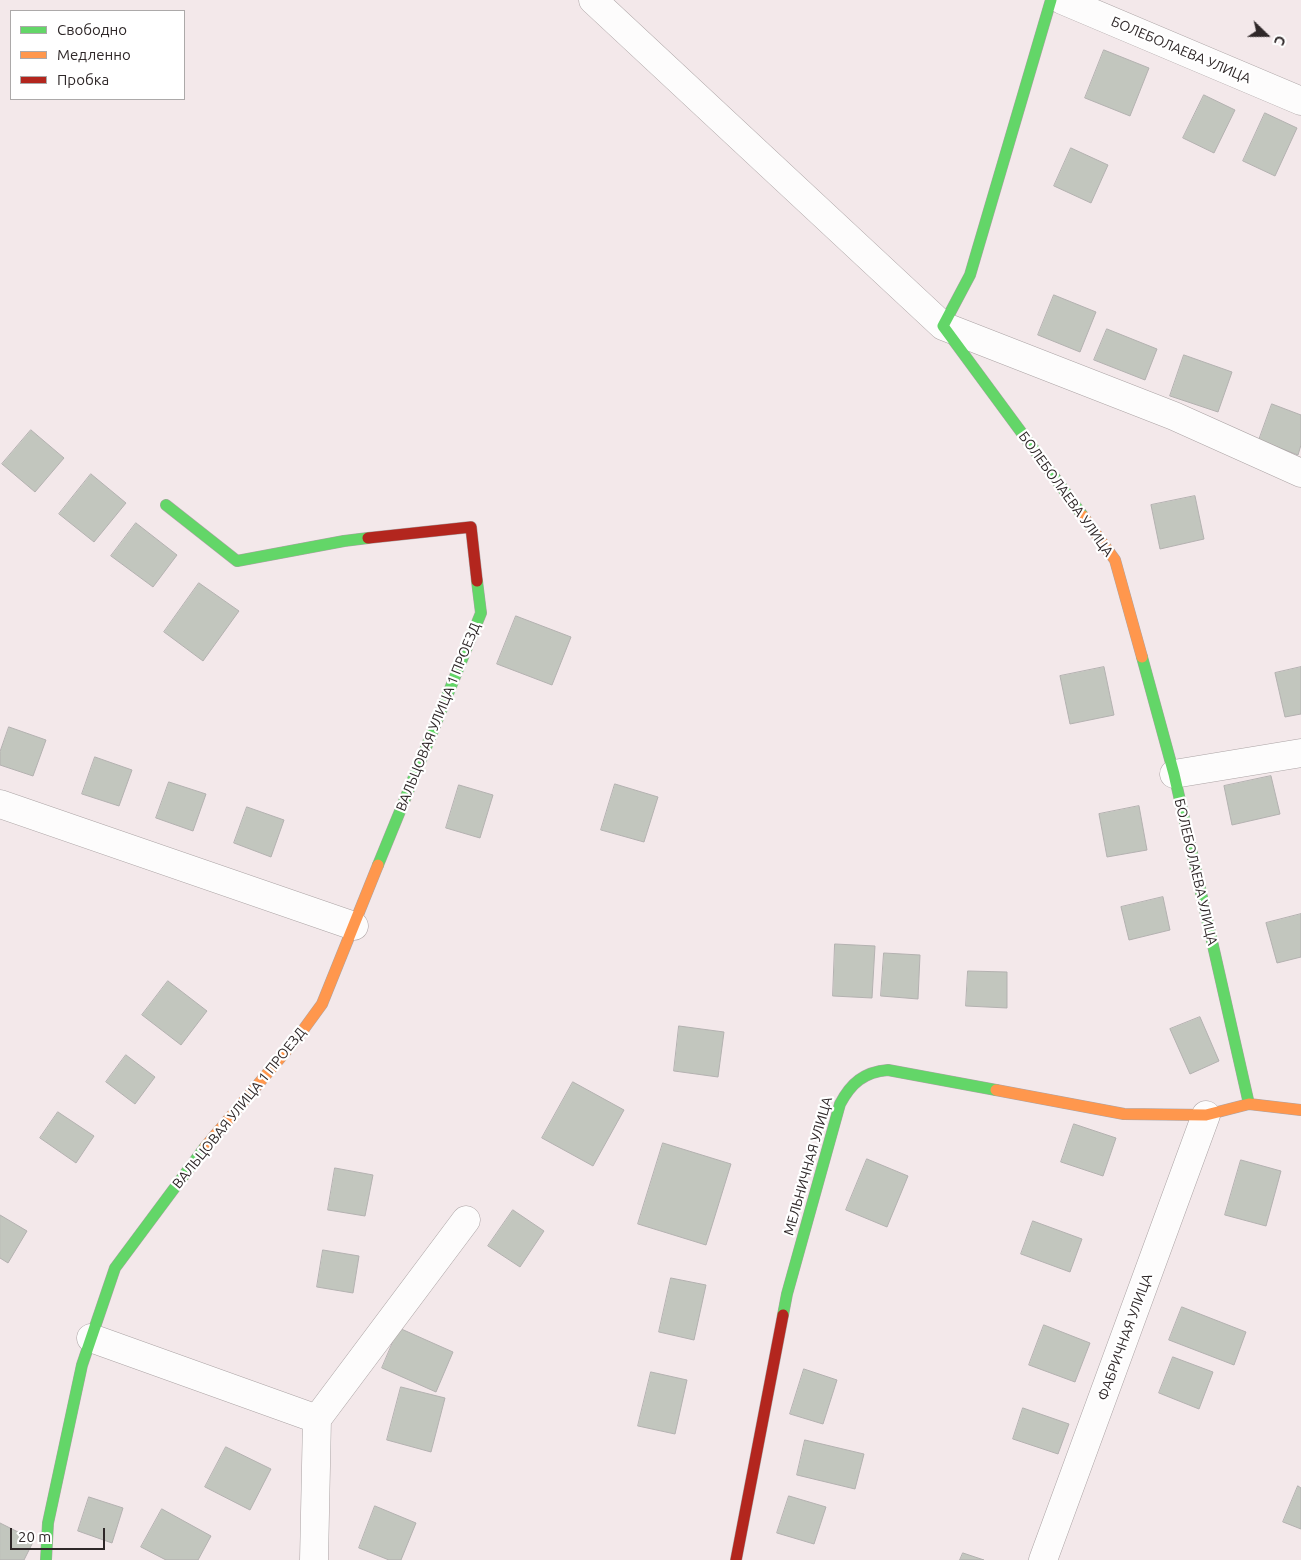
<!DOCTYPE html>
<meta charset="utf-8">
<style>
body{margin:0}
#map{position:relative;width:1301px;height:1560px;overflow:hidden;background:#f3e8ea;font-family:Ubuntu,sans-serif}
canvas{display:block}
.legend{position:absolute;left:10px;top:10px;width:175px;height:90px;box-sizing:border-box;background:#fff;border:1px solid #aca9a9;margin:0;padding:6px 9px;list-style:none;font-size:15px;color:#2f2829}
.legend li{display:flex;align-items:center;gap:10px;height:25px}
.legend b{width:25px;border:1px solid #aca9a9}
.north{position:absolute;left:1241px;top:10px;width:50px;height:50px;-webkit-text-stroke:4px #fff;paint-order:stroke;rotate:112deg;font-size:14px;font-weight:700;line-height:20px;text-align:center;color:#2f2829}
.north::after{content:'';display:block;margin:auto;width:18px;height:22px;background:#2f2829;clip-path:polygon(50% 0,100% 100%,50% 72%,0 100%)}
.scale{position:absolute;left:10px;top:1528px;width:95px;height:22px;box-sizing:border-box;border:2px solid #2f2829;border-top:0;padding-left:6px;font-size:15px;line-height:18px;white-space:nowrap;color:#2f2829;-webkit-text-stroke:4px #fff;paint-order:stroke}
</style>
<div id="map">
<canvas width="1301" height="1560"></canvas>
<ul class="legend">
<li><b style="height:6px;background:#63d668"></b>Свободно</li>
<li><b style="height:6px;background:#ff974d"></b>Медленно</li>
<li><b style="height:6px;background:#b3261e"></b>Пробка</li>
</ul>
<div class="north">С</div>
<div class="scale">20 m</div>
</div>
<script>
const ctx = document.querySelector('canvas').getContext('2d');
ctx.lineJoin = 'round';
function fillPath(path, color) {
  ctx.fillStyle = color;
  ctx.fill(path, 'evenodd');
}
function strokePath(path, color, width, dash) {
  ctx.strokeStyle = color;
  ctx.lineWidth = width;
  ctx.lineCap = dash ? 'butt' : 'round';
  ctx.setLineDash(dash || []);
  ctx.stroke(path);
}
function write(font, color, halo, rows, align = 'center') {
  ctx.font = font + ' Ubuntu,sans-serif';
  ctx.lineWidth = 4.5;
  ctx.setLineDash([]);
  ctx.textBaseline = 'middle';
  ctx.strokeStyle = halo;
  ctx.fillStyle = color;
  for (const [text, x, y, turn = 0] of rows) {
    ctx.save();
    ctx.translate(x, y);
    ctx.rotate((+turn || 0) * Math.PI / 180);
    ctx.textAlign = isNaN(turn) ? turn : align;
    if (halo) ctx.strokeText(text, 0, 0);
    ctx.fillText(text, 0, 0);
    ctx.restore();
  }
}
const building = new Path2D(`
 M 1104,50 L 1149,68 L 1130,116 L 1085,98 Z
 M 1204,95 L 1235,110 L 1214,153 L 1183,138 Z
 M 1265,113 L 1297,128 L 1275,176 L 1243,161 Z
 M 1071,148 L 1108,165 L 1091,203 L 1054,186 Z
 M 1054,295 L 1096,312 L 1080,352 L 1038,335 Z
 M 1107,329 L 1157,349 L 1145,380 L 1094,360 Z
 M 1184,355 L 1232,372 L 1218,412 L 1170,396 Z
 M 1272,404 L 1301,415 L 1301,445 L 1298,455 L 1259,440 Z
 M 31,430 L 64,458 L 35,492 L 2,464 Z
 M 91,474 L 126,503 L 94,542 L 59,514 Z
 M 1195,496 L 1204,539 L 1160,549 L 1151,505 Z
 M 136,523 L 177,555 L 153,587 L 111,556 Z
 M 199,583 L 239,611 L 203,661 L 164,632 Z
 M 516,616 L 571,637 L 552,685 L 497,664 Z
 M 1104,667 L 1114,715 L 1070,724 L 1060,676 Z
 M 1301,667 L 1301,714 L 1285,717 L 1275,673 Z
 M 9,727 L 46,740 L 33,776 L 0,765 L 0,752 Z
 M 95,757 L 132,770 L 119,806 L 82,794 Z
 M 1271,776 L 1280,814 L 1232,825 L 1224,786 Z
 M 169,782 L 206,794 L 193,831 L 156,818 Z
 M 615,784 L 658,797 L 644,842 L 601,830 Z
 M 459,785 L 493,795 L 480,838 L 446,828 Z
 M 1139,806 L 1147,850 L 1107,857 L 1099,814 Z
 M 247,807 L 284,820 L 271,857 L 234,843 Z
 M 1163,897 L 1170,930 L 1129,940 L 1121,907 Z
 M 1301,914 L 1301,957 L 1277,963 L 1266,923 Z
 M 835,944 L 875,946 L 872,998 L 833,996 Z
 M 884,953 L 920,955 L 918,999 L 881,996 Z
 M 968,971 L 1007,972 L 1007,1008 L 966,1006 Z
 M 168,981 L 207,1011 L 181,1045 L 142,1015 Z
 M 1200,1017 L 1219,1061 L 1190,1074 L 1170,1029 Z
 M 679,1026 L 724,1032 L 718,1077 L 674,1071 Z
 M 126,1055 L 155,1077 L 135,1104 L 106,1082 Z
 M 573,1082 L 624,1110 L 593,1166 L 542,1138 Z
 M 58,1112 L 94,1136 L 76,1163 L 40,1138 Z
 M 1074,1124 L 1116,1138 L 1103,1176 L 1061,1162 Z
 M 663,1143 L 731,1164 L 706,1245 L 638,1224 Z
 M 867,1159 L 908,1176 L 887,1227 L 846,1210 Z
 M 1241,1160 L 1281,1171 L 1266,1226 L 1225,1215 Z
 M 335,1168 L 373,1175 L 365,1216 L 328,1210 Z
 M 513,1210 L 544,1231 L 520,1267 L 488,1246 Z
 M 0,1215 L 27,1231 L 8,1263 L 0,1258 Z
 M 1033,1221 L 1082,1239 L 1070,1272 L 1021,1254 Z
 M 323,1250 L 359,1256 L 353,1293 L 317,1287 Z
 M 671,1278 L 706,1285 L 694,1340 L 659,1332 Z
 M 1182,1307 L 1246,1332 L 1234,1365 L 1169,1340 Z
 M 1044,1325 L 1090,1343 L 1075,1382 L 1029,1365 Z
 M 399,1328 L 453,1352 L 436,1392 L 382,1368 Z
 M 1173,1357 L 1213,1372 L 1199,1409 L 1159,1393 Z
 M 804,1369 L 837,1380 L 823,1424 L 790,1414 Z
 M 651,1372 L 687,1380 L 675,1434 L 638,1426 Z
 M 401,1387 L 445,1398 L 431,1452 L 387,1440 Z
 M 1023,1408 L 1069,1424 L 1058,1454 L 1013,1439 Z
 M 805,1440 L 864,1454 L 855,1489 L 797,1475 Z
 M 226,1447 L 271,1469 L 250,1510 L 205,1487 Z
 M 1298,1486 L 1301,1488 L 1301,1529 L 1283,1522 Z
 M 789,1496 L 826,1507 L 814,1544 L 777,1533 Z
 M 89,1497 L 123,1508 L 112,1543 L 78,1531 Z
 M 375,1506 L 416,1523 L 401,1560 L 389,1560 L 359,1548 Z
 M 162,1509 L 211,1536 L 198,1560 L 166,1560 L 141,1547 Z
 M 0,1523 L 34,1540 L 24,1560 L 0,1560 Z
 M 963,1553 L 984,1560 L 960,1560 Z`);
fillPath(building, '#c2c6be');
strokePath(building, '#b3b1b0', 1);
const street = new Path2D(`
 M 593,0 L 943,326 L 1174,416 L 1301,473
 M 1062,0 L 1301,101
 M 1174,774 L 1301,753
 M 0,804 L 354,926
 M 91,1338 L 317,1419
 M 314,1560 L 317,1419 L 466,1220
 M 1043,1560 L 1206,1115`);
const fast = new Path2D(`
 M 1051,0 L 970,275 L 943,326 L 1083,516
 M 166,505 L 237,561 L 344,541 L 368,538
 M 1142,657 L 1174,774 L 1249,1104
 M 378,865 L 481,613 L 477,581
 M 783,1315 L 787,1294 L 840,1104 C 851,1083 864,1072 888,1070 L 996,1090
 M 46,1560 L 48,1523 L 82,1365 L 115,1268 L 205,1147`);
const slow = new Path2D(`
 M 1083,516 L 1115,560 L 1142,657
 M 996,1090 L 1124,1114 L 1206,1115 L 1249,1104 L 1301,1110
 M 205,1147 L 298,1037 L 322,1004 L 378,865`);
const jam = new Path2D(`
 M 368,538 L 471,527 L 477,581
 M 736,1560 L 783,1315`);
strokePath(street, '#aba3a4', 29);
strokePath(fast, '#aba3a4', 12);
strokePath(slow, '#aba3a4', 12);
strokePath(jam, '#aba3a4', 12);
strokePath(street, '#fdfcfc', 28);
strokePath(fast, '#63d668', 11);
strokePath(slow, '#ff974d', 11);
strokePath(jam, '#b3261e', 11);
write('14px', '#2f2829', '#fff', [
 ["БОЛЕБОЛАЕВА УЛИЦА",1181,50,23],
 ["БОЛЕБОЛАЕВА УЛИЦА",1066,494,54],
 ["ВАЛЬЦОВАЯ УЛИЦА 1 ПРОЕЗД",438,717,-68],
 ["БОЛЕБОЛАЕВА УЛИЦА",1196,872,77],
 ["ВАЛЬЦОВАЯ УЛИЦА 1 ПРОЕЗД",239,1108,-51],
 ["МЕЛЬНИЧНАЯ УЛИЦА",808,1166,-74],
 ["ФАБРИЧНАЯ УЛИЦА",1125,1337,-70]
]);
</script>
